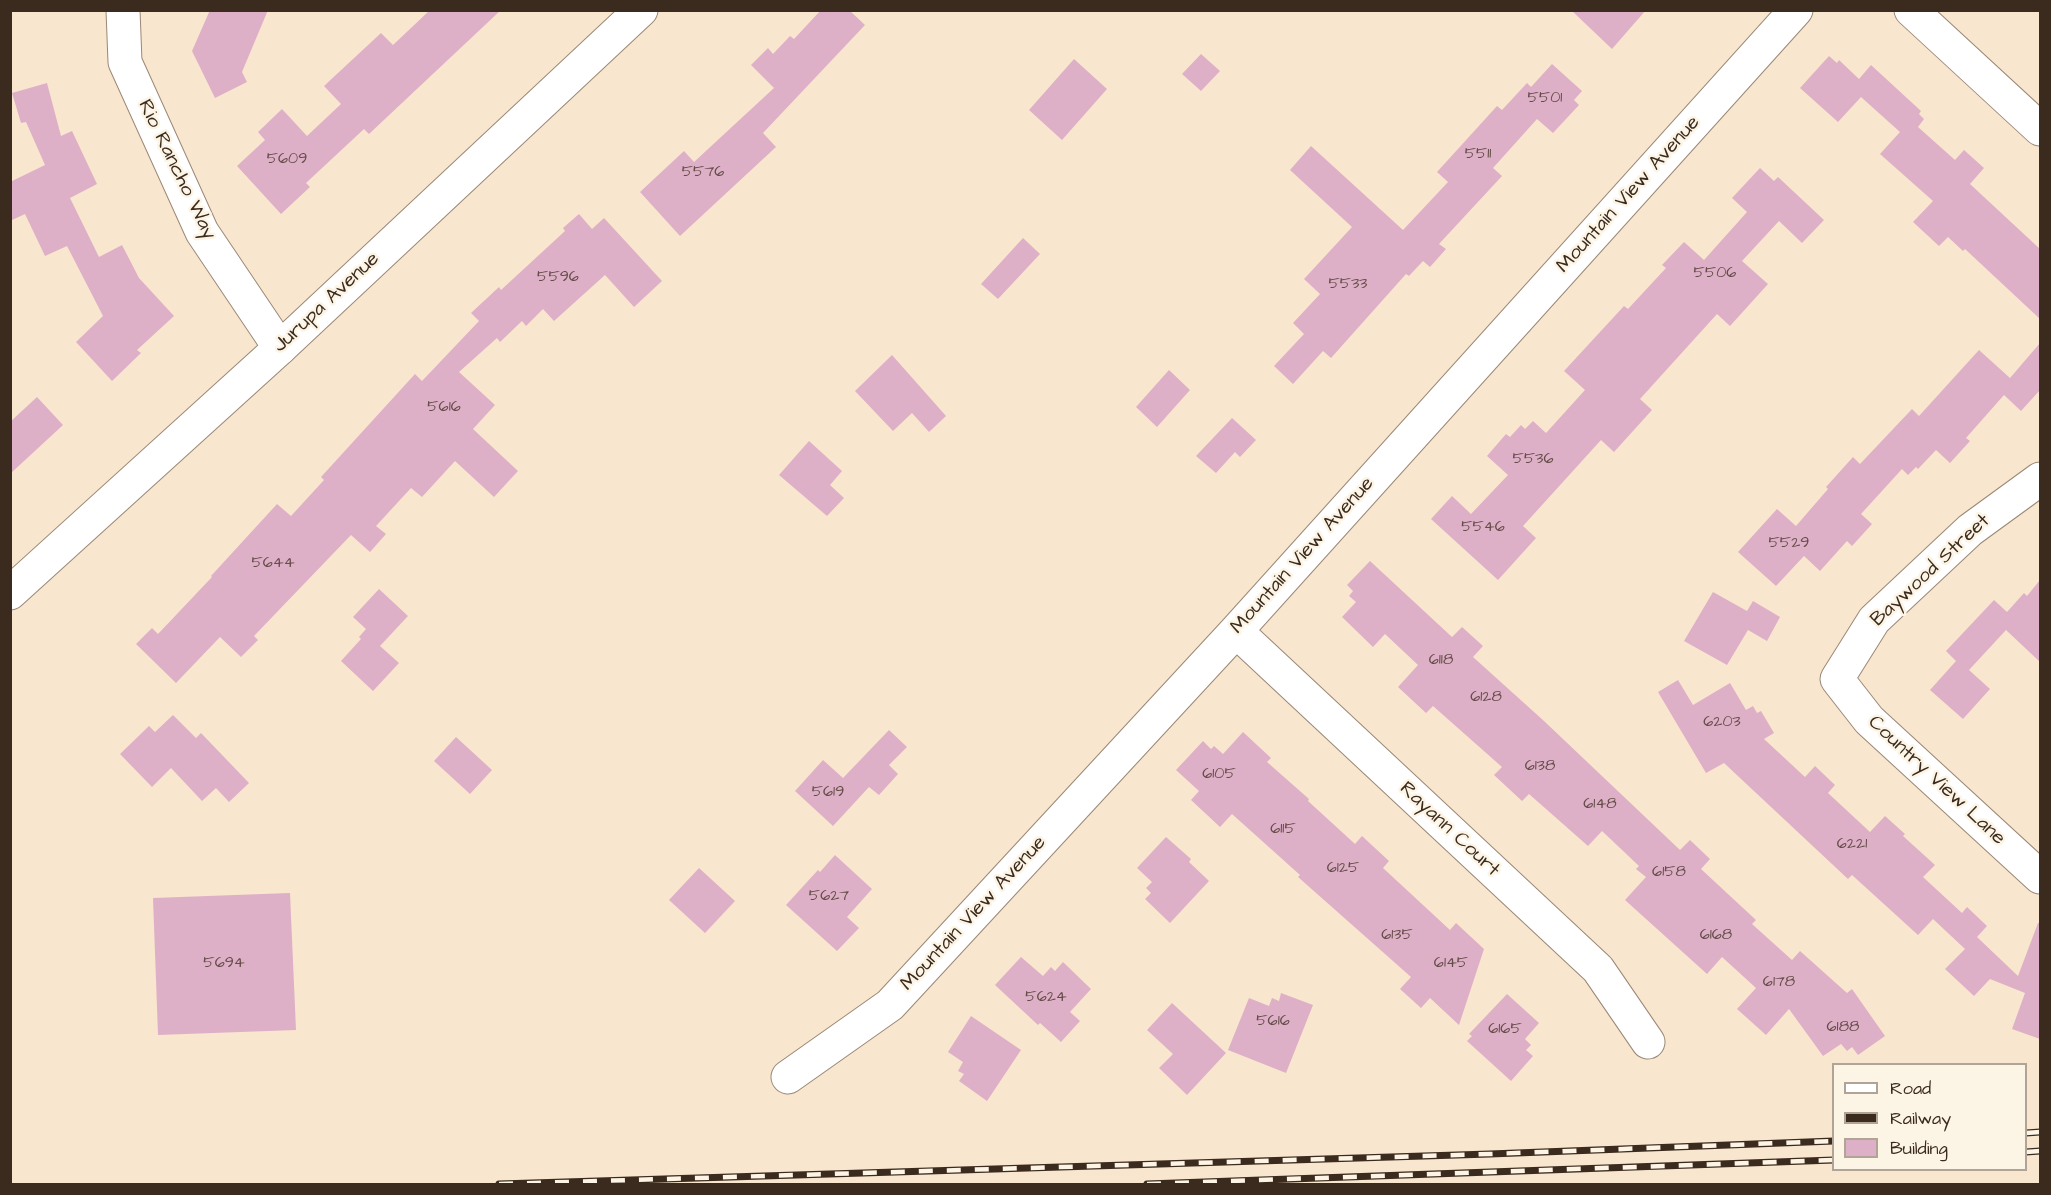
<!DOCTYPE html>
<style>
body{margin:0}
#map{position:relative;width:2051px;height:1195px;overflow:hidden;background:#f8e6cf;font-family:"Architects Daughter",sans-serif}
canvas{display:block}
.frame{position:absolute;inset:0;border:12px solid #3b2a1e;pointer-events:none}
.legend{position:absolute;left:1832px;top:1063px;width:195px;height:108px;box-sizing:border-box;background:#fcf5e5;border:2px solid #afa495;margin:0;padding:8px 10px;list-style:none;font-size:18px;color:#3b2a1e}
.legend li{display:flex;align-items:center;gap:12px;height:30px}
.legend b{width:30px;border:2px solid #afa495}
</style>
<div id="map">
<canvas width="2051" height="1195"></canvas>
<div class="frame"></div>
<ul class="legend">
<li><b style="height:8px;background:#fff"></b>Road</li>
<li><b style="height:8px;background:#3b2a1e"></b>Railway</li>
<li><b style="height:16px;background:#deb0c7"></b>Building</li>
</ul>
</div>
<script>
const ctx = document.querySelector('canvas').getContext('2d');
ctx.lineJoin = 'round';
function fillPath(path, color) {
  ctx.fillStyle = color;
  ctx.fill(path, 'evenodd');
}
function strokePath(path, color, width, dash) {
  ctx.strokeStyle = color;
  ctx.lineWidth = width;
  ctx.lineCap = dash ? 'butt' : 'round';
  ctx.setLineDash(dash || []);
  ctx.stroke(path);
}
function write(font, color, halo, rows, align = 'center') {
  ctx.font = font + ' "Architects Daughter",sans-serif';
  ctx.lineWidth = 5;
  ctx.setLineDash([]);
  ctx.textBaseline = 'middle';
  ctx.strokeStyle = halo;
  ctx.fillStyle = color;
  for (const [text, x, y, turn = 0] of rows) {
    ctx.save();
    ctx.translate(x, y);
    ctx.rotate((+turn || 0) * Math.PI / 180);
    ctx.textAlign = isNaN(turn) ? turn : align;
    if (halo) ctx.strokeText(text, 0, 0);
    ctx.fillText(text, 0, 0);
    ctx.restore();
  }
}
fillPath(new Path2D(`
 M 210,10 L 268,10 L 242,72 L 247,82 L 215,98 L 192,51 Z
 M 430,10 L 501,10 L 369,134 L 364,129 L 306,183 L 310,187 L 281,214 L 237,166 L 265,140 L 258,132 L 282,109 L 307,136 L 341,104 L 324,86 L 381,33 L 393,45 Z
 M 821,10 L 849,10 L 865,25 L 763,133 L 776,147 L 680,236 L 640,192 L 684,151 L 694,162 L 774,88 L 751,65 L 768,48 L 773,54 L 790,36 L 794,39 Z
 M 1571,10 L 1646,10 L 1612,49 Z
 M 1201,54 L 1220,71 L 1201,91 L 1182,74 Z
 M 1829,56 L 1837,63 L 1839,60 L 1859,79 L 1871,65 L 1921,111 L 1919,114 L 1924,119 L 1918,127 L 1955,160 L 1964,150 L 1984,168 L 1970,184 L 2040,249 L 2040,319 L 1965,249 L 1963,251 L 1948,237 L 1939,246 L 1913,222 L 1933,201 L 1880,154 L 1900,132 L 1861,97 L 1838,122 L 1800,88 Z
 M 1074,59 L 1107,89 L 1062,140 L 1029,110 Z
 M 1552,64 L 1582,91 L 1574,100 L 1579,105 L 1553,133 L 1537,119 L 1493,168 L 1502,176 L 1439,244 L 1446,249 L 1430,267 L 1423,261 L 1409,276 L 1406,274 L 1331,358 L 1323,351 L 1293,384 L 1274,366 L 1304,334 L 1293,323 L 1320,294 L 1304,279 L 1352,227 L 1290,170 L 1311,146 L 1403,230 L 1448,182 L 1437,172 L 1497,106 L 1502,110 L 1527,83 L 1531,87 Z
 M 47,83 L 61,136 L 72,131 L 97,184 L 70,198 L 99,257 L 122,245 L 139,278 L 174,316 L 137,350 L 141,353 L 112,381 L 76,342 L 103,316 L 67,246 L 45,256 L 25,214 L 10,221 L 10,182 L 45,165 L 26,122 L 21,123 L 12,93 Z
 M 1760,168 L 1774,181 L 1778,177 L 1824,220 L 1802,243 L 1779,221 L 1742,261 L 1768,284 L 1730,326 L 1717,314 L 1640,399 L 1652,410 L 1614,452 L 1601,440 L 1523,526 L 1536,538 L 1498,580 L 1431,519 L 1452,496 L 1471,514 L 1508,475 L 1487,456 L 1506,434 L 1510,437 L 1521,425 L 1525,429 L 1533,421 L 1546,433 L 1585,390 L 1564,371 L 1624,306 L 1628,309 L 1666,268 L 1662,265 L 1684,242 L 1704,260 L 1747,212 L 1732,198 Z
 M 579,214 L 592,229 L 604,218 L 662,281 L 634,307 L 605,275 L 554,321 L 543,309 L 526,326 L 522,321 L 500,342 L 497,338 L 459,372 L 495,405 L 473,429 L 518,471 L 494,497 L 455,461 L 422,497 L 411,488 L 376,526 L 386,534 L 370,552 L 351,535 L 254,636 L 258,640 L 241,657 L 220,637 L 176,683 L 136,644 L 152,628 L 158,634 L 212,577 L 211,576 L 277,504 L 291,516 L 324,480 L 321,477 L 415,374 L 422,381 L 479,321 L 471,313 L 499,287 L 501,290 L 565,231 L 563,228 Z
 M 1023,238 L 1040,254 L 998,299 L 981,284 Z
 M 2040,343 L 2040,390 L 2021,411 L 2004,395 L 1966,438 L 1970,441 L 1950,463 L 1936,450 L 1918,469 L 1916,467 L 1908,475 L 1902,469 L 1861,514 L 1872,524 L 1852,546 L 1847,541 L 1820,571 L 1804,556 L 1776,586 L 1738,552 L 1777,509 L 1796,526 L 1828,489 L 1826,487 L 1853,457 L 1860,464 L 1912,409 L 1919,416 L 1979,350 L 2010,378 Z
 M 892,355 L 946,416 L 929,432 L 912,413 L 893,431 L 855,391 Z
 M 1169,370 L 1190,390 L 1157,427 L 1136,407 Z
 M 37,397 L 63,425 L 10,474 L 10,422 Z
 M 1232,418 L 1256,440 L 1240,457 L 1235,452 L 1216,473 L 1196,456 Z
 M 809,441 L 842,471 L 830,485 L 844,498 L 827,516 L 779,475 Z
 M 1370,561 L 1452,637 L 1462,627 L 1483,646 L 1473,657 L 1544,721 L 1680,850 L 1690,840 L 1710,859 L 1701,869 L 1756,920 L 1752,924 L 1792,960 L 1800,951 L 1847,993 L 1852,989 L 1885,1036 L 1858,1055 L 1852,1047 L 1847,1051 L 1841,1044 L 1823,1056 L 1789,1009 L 1766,1035 L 1737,1009 L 1756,988 L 1722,957 L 1707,974 L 1625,900 L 1646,877 L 1636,869 L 1639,866 L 1602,831 L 1588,846 L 1529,794 L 1522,801 L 1494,775 L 1502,767 L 1433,706 L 1426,713 L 1398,687 L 1418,665 L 1385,634 L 1373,647 L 1342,617 L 1356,602 L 1349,596 L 1353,591 L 1347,585 Z
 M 2040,580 L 2040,662 L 2006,630 L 1969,670 L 1990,689 L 1963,719 L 1930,690 L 1956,661 L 1946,651 L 1994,600 L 2007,612 L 2024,593 L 2027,596 Z
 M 379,589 L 408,616 L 380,646 L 399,663 L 373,691 L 341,661 L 361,639 L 359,637 L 366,629 L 353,617 Z
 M 1713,592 L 1747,611 L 1753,601 L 1780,617 L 1767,641 L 1748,630 L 1727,665 L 1684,641 Z
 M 1678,680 L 1693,705 L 1730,683 L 1746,710 L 1753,706 L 1757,713 L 1761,711 L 1774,733 L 1764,739 L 1805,777 L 1815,766 L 1835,785 L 1828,793 L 1870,832 L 1885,816 L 1905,834 L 1903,836 L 1935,865 L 1923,877 L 1962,913 L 1967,907 L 1987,926 L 1977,937 L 2018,976 L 2038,923 L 2040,923 L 2040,1039 L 2012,1029 L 2025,993 L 1990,979 L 1974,996 L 1945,969 L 1965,949 L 1933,919 L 1918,935 L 1852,875 L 1848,879 L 1724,763 L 1706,773 L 1658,692 Z
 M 173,715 L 196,738 L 201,733 L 249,783 L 229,802 L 216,788 L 202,801 L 171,768 L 152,787 L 120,754 L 149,726 L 155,732 Z
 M 889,730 L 907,747 L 889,765 L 898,774 L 879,795 L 869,787 L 833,826 L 795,791 L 823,760 L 843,778 Z
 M 1243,732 L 1271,758 L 1267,762 L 1309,799 L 1308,801 L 1355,844 L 1362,836 L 1389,861 L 1383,868 L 1450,930 L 1456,923 L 1484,949 L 1459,1025 L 1430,998 L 1421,1008 L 1400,989 L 1411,977 L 1298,877 L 1300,875 L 1232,814 L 1220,827 L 1191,800 L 1199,791 L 1176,770 L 1203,741 L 1211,749 L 1214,746 L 1223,754 Z
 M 456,737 L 492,770 L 470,794 L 434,761 Z
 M 1166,837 L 1191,859 L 1189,862 L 1209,881 L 1170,923 L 1145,899 L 1151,893 L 1146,888 L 1152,882 L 1137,868 Z
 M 835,855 L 872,889 L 847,917 L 859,928 L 837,951 L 786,905 L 818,870 L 820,872 Z
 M 699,868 L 735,901 L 705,933 L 669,900 Z
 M 290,893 L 296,1030 L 158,1035 L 153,898 Z
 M 1021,957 L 1043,976 L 1051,967 L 1055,971 L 1063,962 L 1091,989 L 1070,1012 L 1080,1021 L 1061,1042 L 1040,1023 L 1038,1025 L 995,985 Z
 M 1281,993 L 1313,1005 L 1286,1073 L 1228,1050 L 1249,998 L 1269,1006 L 1272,998 L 1279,1001 Z
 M 1507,994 L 1539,1023 L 1525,1039 L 1531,1045 L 1526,1050 L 1533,1056 L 1511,1081 L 1467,1041 L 1472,1036 L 1469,1034 Z
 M 1172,1003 L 1226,1053 L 1187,1095 L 1159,1068 L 1173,1054 L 1147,1030 Z
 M 971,1016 L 1021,1050 L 987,1101 L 959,1081 L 964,1074 L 958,1071 L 963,1062 L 948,1052 Z`), '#deb0c7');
const minor = new Path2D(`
 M 123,10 L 125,62 L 202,232 L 280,348
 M 1911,10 L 2040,129
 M 2040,479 L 1970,530 L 1874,620 L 1837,679 L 1869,720 L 2040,877
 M 1236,631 L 1598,969 L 1648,1042
 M 788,1077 L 890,1005 L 1236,631 L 1796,10`);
const major = new Path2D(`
 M 10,593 L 280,348 L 641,10`);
strokePath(minor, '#9a8876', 35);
strokePath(major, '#9a8876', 35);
strokePath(minor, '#fff', 33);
strokePath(major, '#fff', 33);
const rail = new Path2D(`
 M 2026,1133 L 2040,1132
 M 2026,1152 L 2040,1151
 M 499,1184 L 1490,1154 L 1834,1141
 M 1147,1184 L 1834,1160`);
strokePath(rail, '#3b2a1e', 7);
strokePath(rail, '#fcf5e5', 4.5, [14]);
write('16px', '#644c48', null, [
 ["5501",1545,99],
 ["5511",1478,155],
 ["5609",287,160],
 ["5576",703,173],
 ["5506",1715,274],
 ["5596",558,278],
 ["5533",1348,285],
 ["5616",444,408],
 ["5536",1533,460],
 ["5546",1483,528],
 ["5529",1789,544],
 ["5644",273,564],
 ["6118",1441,661],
 ["6128",1486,698],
 ["6203",1722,723],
 ["6138",1540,767],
 ["6105",1219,775],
 ["5619",828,793],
 ["6148",1600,805],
 ["6115",1283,830],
 ["6221",1852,845],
 ["6125",1343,869],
 ["6158",1669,873],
 ["5627",829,897],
 ["6135",1397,936],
 ["6168",1716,936],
 ["5694",224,964],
 ["6145",1451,964],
 ["6178",1779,983],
 ["5624",1046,998],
 ["5616",1273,1022],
 ["6188",1843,1028],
 ["6165",1505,1030]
]);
write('20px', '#3b2a1e', '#fcf5e5', [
 ["Rio Rancho Way",176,170,64],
 ["Mountain View Avenue",1629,195,-48],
 ["Jurupa Avenue",327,303,-43],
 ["Mountain View Avenue",1303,556,-48],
 ["Baywood Street",1931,571,-43],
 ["Country View Lane",1936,781,43],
 ["Rayann Court",1449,830,43],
 ["Mountain View Avenue",974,914,-47]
]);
</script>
